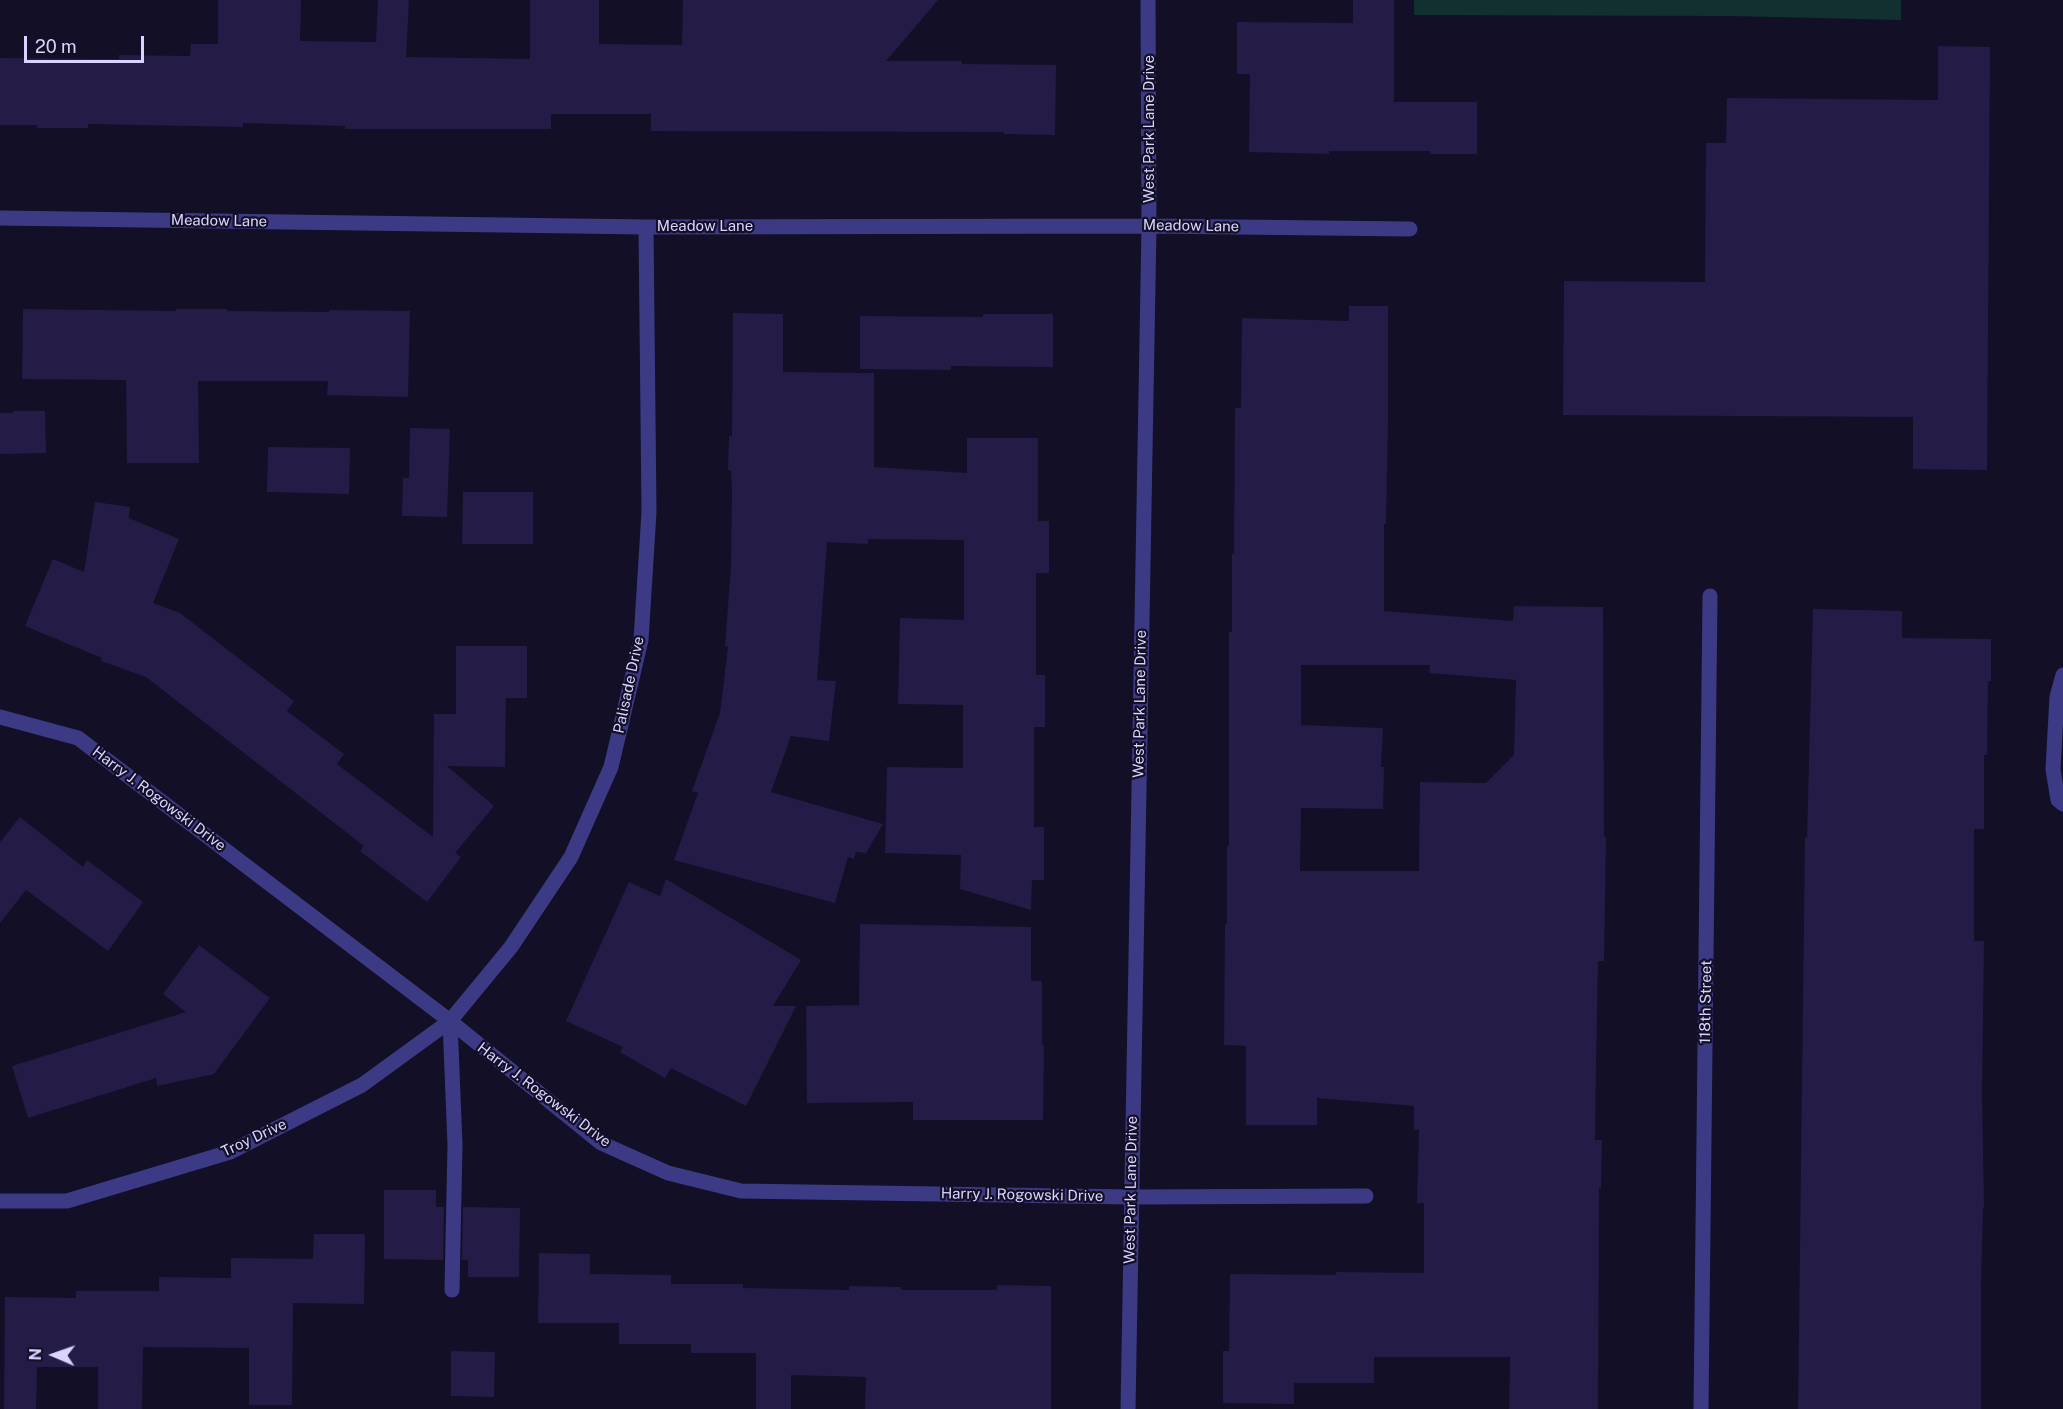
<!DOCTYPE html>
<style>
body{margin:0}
#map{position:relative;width:2063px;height:1409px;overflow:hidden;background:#130f26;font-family:"Public Sans",sans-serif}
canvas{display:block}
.north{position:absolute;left:24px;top:1325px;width:60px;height:60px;-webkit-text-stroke:4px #130f26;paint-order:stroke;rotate:272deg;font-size:16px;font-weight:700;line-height:24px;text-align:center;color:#d9d4ff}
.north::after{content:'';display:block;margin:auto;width:21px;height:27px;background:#d9d4ff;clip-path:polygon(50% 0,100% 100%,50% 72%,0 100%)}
.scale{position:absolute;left:24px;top:36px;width:120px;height:27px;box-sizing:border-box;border:3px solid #d9d4ff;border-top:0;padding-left:8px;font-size:18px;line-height:21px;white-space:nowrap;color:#d9d4ff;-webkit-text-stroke:4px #130f26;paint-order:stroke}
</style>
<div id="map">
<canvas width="2063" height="1409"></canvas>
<div class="north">N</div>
<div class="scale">20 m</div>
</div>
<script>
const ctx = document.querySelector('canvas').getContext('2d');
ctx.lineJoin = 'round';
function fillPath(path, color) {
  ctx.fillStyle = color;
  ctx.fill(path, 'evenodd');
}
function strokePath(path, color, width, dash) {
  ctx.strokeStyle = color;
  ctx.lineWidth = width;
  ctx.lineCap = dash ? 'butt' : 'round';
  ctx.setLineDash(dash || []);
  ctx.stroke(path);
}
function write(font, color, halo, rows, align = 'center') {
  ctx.font = font + ' "Public Sans",sans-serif';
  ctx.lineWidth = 4.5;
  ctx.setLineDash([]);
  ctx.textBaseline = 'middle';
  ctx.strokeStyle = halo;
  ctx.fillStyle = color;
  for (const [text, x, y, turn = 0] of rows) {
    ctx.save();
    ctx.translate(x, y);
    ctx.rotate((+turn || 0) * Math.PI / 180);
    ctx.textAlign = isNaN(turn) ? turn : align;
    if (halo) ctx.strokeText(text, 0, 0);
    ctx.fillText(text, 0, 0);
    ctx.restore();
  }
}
fillPath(new Path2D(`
 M 1414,0 L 1901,0 L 1901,20 L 1730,16 L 1414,15 Z`), '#12302f');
fillPath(new Path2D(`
 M 218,0 L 301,0 L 300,41 L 376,42 L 378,0 L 409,0 L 406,57 L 530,59 L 530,0 L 599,0 L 599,44 L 682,45 L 683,0 L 938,0 L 886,61 L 962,61 L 962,64 L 1056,65 L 1055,135 L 1004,134 L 1004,132 L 651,131 L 651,114 L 551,114 L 551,129 L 345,129 L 345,126 L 243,123 L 243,127 L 88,124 L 88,128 L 37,128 L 37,125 L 0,125 L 0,58 L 119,59 L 119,55 L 190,56 L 191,44 L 218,44 Z
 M 1353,0 L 1394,0 L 1394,102 L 1477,102 L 1477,154 L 1430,154 L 1430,151 L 1329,151 L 1329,154 L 1249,152 L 1250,74 L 1237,74 L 1237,22 L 1353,23 Z
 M 1938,46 L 1990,47 L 1987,470 L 1913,469 L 1913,417 L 1563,415 L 1564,281 L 1705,282 L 1706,143 L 1726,143 L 1727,98 L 1938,100 Z
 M 1349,306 L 1388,306 L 1388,421 L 1386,524 L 1384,524 L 1384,611 L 1513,621 L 1514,606 L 1603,607 L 1604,837 L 1606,837 L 1604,961 L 1598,961 L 1596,1064 L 1595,1140 L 1602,1140 L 1601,1188 L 1599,1188 L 1598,1409 L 1509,1409 L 1510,1357 L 1374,1357 L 1374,1383 L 1294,1383 L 1294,1404 L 1223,1403 L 1223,1351 L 1229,1351 L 1230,1274 L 1336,1275 L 1336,1272 L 1424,1273 L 1424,1203 L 1417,1203 L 1419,1130 L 1414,1130 L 1414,1106 L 1317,1098 L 1317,1125 L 1246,1125 L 1246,1046 L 1224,1045 L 1225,924 L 1227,924 L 1227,846 L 1229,846 L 1229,632 L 1232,632 L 1232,554 L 1234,554 L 1235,408 L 1241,408 L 1242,318 L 1349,321 ZM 1301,665 L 1430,665 L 1429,673 L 1516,680 L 1514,755 L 1486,783 L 1420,782 L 1419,871 L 1300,871 L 1301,808 L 1383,809 L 1384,767 L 1381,767 L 1383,728 L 1301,725 Z
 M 23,309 L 176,311 L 176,309 L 227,309 L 227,311 L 329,312 L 329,310 L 410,311 L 408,397 L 327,395 L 328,381 L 198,381 L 199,463 L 127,463 L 126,380 L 22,379 Z
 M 733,313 L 783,314 L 783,372 L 874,373 L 874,467 L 967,473 L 967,438 L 1038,438 L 1038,521 L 1049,521 L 1049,573 L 1036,573 L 1036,675 L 1045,675 L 1045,727 L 1034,727 L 1034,827 L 1044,827 L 1044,880 L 1032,880 L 1031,910 L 960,889 L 961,855 L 885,853 L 887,767 L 963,768 L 963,705 L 898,704 L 899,663 L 900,618 L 964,620 L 964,540 L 868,539 L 868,544 L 827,542 L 817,680 L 836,681 L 829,741 L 791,736 L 771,792 L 883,824 L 866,853 L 856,852 L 854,859 L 848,857 L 835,903 L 674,860 L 698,793 L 692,791 L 720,713 L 728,647 L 725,646 L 731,565 L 732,489 L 731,470 L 728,470 L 729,436 L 732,436 Z
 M 983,314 L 1053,314 L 1053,367 L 951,366 L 951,370 L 860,369 L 860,316 L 983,317 Z
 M 13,411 L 45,411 L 46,453 L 0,454 L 0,413 L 13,413 Z
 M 410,428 L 450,429 L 447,517 L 402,516 L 403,478 L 409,478 Z
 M 268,447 L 350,448 L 349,494 L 267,492 Z
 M 463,492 L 533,492 L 533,544 L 462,544 Z
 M 95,502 L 130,507 L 129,518 L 179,539 L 153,603 L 180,613 L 294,701 L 287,711 L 344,754 L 337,764 L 433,837 L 434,714 L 456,714 L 456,646 L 527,646 L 527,698 L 506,698 L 505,767 L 447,766 L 494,806 L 455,853 L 461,857 L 427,902 L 360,851 L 364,846 L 146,677 L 101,661 L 102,658 L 25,626 L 53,559 L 84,572 Z
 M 1813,609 L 1902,611 L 1902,638 L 1991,639 L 1991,681 L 1988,681 L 1987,755 L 1984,755 L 1984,829 L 1974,829 L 1974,941 L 1984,941 L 1982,1091 L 1984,1208 L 1983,1208 L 1981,1284 L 1981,1409 L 1798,1409 L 1805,838 L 1807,838 Z
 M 20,817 L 83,867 L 87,860 L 143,902 L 108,951 L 26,890 L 0,923 L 0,842 Z
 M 666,879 L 801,960 L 773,1006 L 796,1006 L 746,1106 L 671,1068 L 665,1078 L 620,1052 L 623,1047 L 566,1021 L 629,882 L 660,896 Z
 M 860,924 L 1031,927 L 1031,981 L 1042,981 L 1042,1045 L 1044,1045 L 1043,1120 L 913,1120 L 913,1102 L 807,1103 L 806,1006 L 859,1005 Z
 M 199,945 L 270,998 L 214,1074 L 157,1086 L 156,1078 L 28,1118 L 12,1066 L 186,1012 L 163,994 Z
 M 384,1190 L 436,1190 L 436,1207 L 444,1207 L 443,1260 L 384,1259 Z
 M 463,1207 L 520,1208 L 519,1277 L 468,1277 L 468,1260 L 462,1260 Z
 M 314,1234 L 365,1234 L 364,1304 L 293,1303 L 292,1405 L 249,1405 L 249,1348 L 143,1347 L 142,1409 L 98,1409 L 98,1367 L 37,1367 L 36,1409 L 4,1409 L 5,1297 L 76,1298 L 76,1291 L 159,1291 L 159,1277 L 231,1278 L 231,1258 L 313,1259 Z
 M 539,1253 L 590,1254 L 590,1274 L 671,1275 L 671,1284 L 743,1284 L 743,1288 L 849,1290 L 849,1286 L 901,1287 L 901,1290 L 997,1290 L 997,1285 L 1051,1286 L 1051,1409 L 865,1409 L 866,1377 L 791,1375 L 791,1409 L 756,1409 L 756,1353 L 691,1353 L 691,1344 L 619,1344 L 619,1323 L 538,1323 Z
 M 451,1351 L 495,1352 L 494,1397 L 451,1396 Z`), '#241b47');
strokePath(new Path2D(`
 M 2063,675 L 2057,697 L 2053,769 L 2058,800 L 2063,804
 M 450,1021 L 455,1145 L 452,1290`), '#3d3a85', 15);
strokePath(new Path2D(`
 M 0,218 L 646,227 L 1149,226 L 1410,229
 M 0,717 L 78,738 L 450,1021 L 601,1143 L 668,1173 L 741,1191 L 1131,1197 L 1366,1196
 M 0,1201 L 67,1201 L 230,1152 L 362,1085 L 450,1021 L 511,947 L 571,857 L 611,767 L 641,640 L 649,512 L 646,227
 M 1128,1409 L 1149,226 L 1148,0
 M 1701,1409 L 1710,596`), '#3d3a85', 15);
write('15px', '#d9d4ff', '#130f26', [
 ["West Park Lane Drive",1149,129,-90],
 ["Meadow Lane",219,221,1],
 ["Meadow Lane",705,226],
 ["Meadow Lane",1191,226,1],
 ["Palisade Drive",629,685,-78],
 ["West Park Lane Drive",1140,704,-89],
 ["Harry J. Rogowski Drive",159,799,37],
 ["118th Street",1706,1002,-89],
 ["Harry J. Rogowski Drive",544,1095,37],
 ["Troy Drive",254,1138,-25],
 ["West Park Lane Drive",1131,1190,-89],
 ["Harry J. Rogowski Drive",1022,1195,1]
]);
</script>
